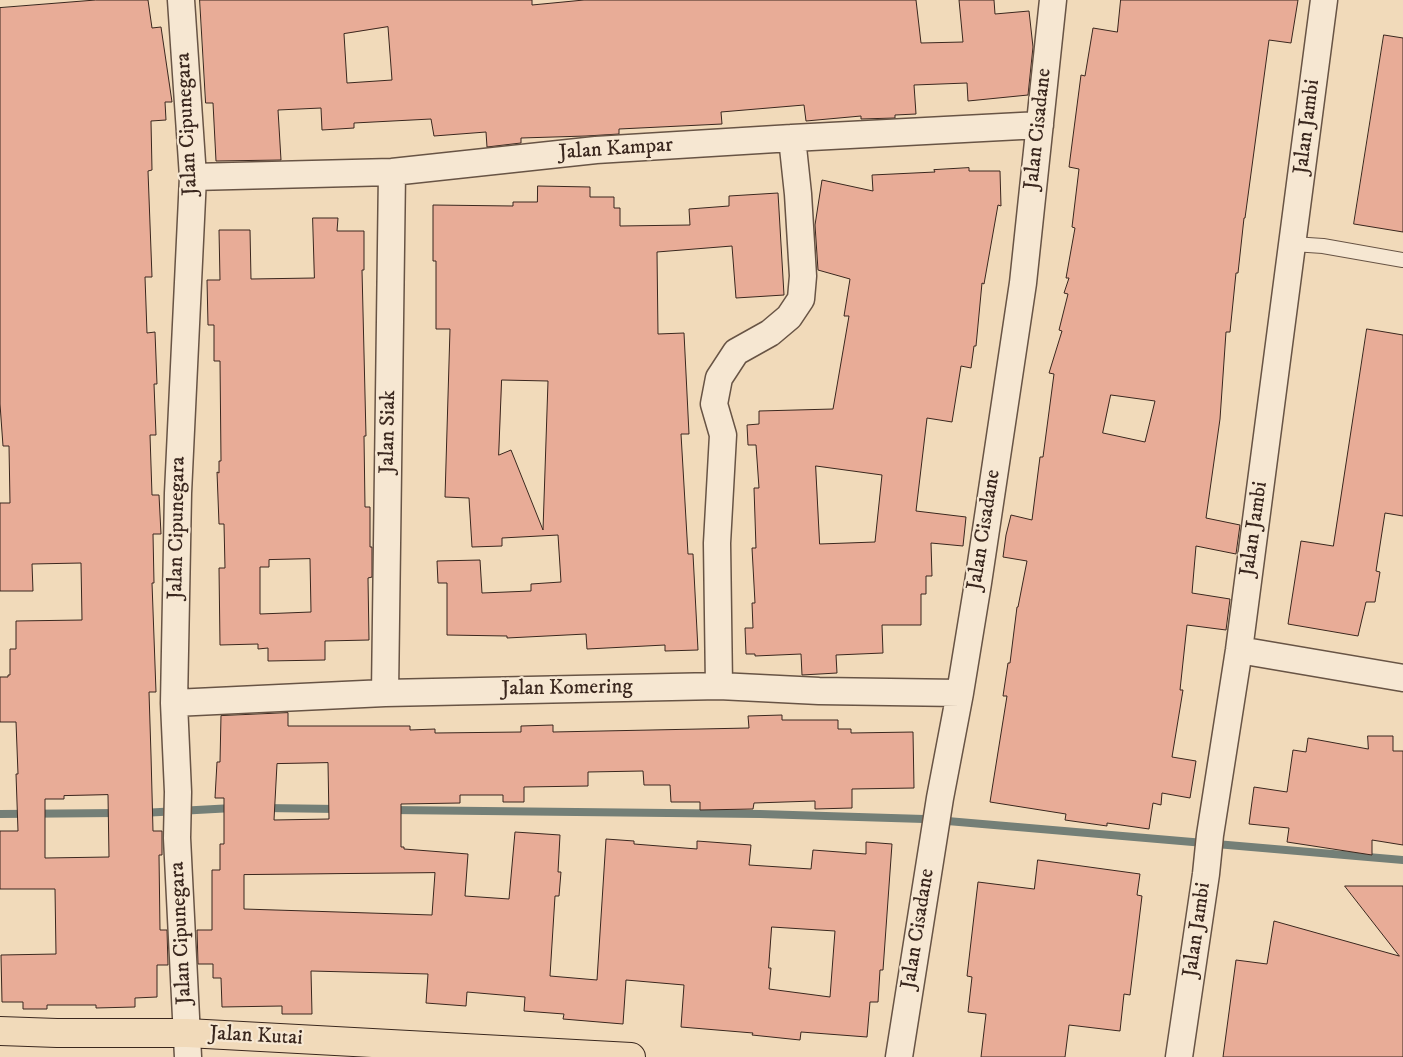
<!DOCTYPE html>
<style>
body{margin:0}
canvas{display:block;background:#f1daba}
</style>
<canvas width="1403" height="1057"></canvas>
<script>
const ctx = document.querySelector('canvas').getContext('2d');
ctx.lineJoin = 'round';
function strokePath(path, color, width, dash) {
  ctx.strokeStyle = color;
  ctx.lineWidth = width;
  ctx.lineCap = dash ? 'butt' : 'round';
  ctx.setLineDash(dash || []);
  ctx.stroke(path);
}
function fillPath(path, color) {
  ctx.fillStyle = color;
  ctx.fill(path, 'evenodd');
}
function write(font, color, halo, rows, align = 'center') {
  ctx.font = font + ' "IM FELL DW Pica",serif';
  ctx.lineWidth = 4.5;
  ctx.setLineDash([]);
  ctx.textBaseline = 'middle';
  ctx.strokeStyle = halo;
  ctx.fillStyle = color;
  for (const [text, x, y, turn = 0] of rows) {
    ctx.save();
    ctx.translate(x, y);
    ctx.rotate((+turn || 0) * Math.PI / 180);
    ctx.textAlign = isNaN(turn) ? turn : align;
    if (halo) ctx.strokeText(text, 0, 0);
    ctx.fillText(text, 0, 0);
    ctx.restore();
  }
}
strokePath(new Path2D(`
 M 264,808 L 338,809
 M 392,810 L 760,814 L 924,819 L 1403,860
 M 142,813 L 233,808
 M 0,814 L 118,813`), '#747f77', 8);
const building = new Path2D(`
 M 96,0 L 148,0 L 152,28 L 161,27 L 172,102 L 165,102 L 166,120 L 151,121 L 152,170 L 148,171 L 152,277 L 145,277 L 147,333 L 155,332 L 157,384 L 154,384 L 156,435 L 150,435 L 152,495 L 159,495 L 161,534 L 153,534 L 154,583 L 152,583 L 156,692 L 149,692 L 151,755 L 153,831 L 162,831 L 162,855 L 159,855 L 160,930 L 167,930 L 168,965 L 157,965 L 157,997 L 135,998 L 135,1007 L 96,1008 L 96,1005 L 47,1005 L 47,1009 L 23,1009 L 23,1002 L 2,1002 L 1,955 L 56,954 L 55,889 L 0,889 L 0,831 L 18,831 L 16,774 L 18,774 L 16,722 L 0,722 L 0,677 L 8,677 L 8,675 L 10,675 L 10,649 L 16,649 L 16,621 L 82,620 L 81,563 L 32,564 L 33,591 L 0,591 L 0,503 L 10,503 L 9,446 L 3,446 L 0,404 L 0,8 ZM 108,795 L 109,857 L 45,858 L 45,799 L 64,799 L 64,796 Z
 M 200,0 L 532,0 L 532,5 L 584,0 L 916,0 L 921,43 L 963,42 L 959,0 L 994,0 L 995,14 L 1029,11 L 1033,47 L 1028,95 L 968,101 L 967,83 L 914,85 L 916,114 L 895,115 L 895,118 L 861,119 L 861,116 L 806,121 L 804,105 L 721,112 L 722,124 L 619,129 L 619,134 L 586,136 L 521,138 L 521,143 L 487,147 L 486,132 L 434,136 L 431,119 L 354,123 L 354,128 L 322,130 L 321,108 L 278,110 L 281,160 L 216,161 L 213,103 L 206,103 ZM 388,27 L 392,80 L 347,83 L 344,34 Z
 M 1121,0 L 1298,0 L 1291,43 L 1269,40 L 1245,218 L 1244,218 L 1238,273 L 1236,273 L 1230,332 L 1226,332 L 1220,419 L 1206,518 L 1240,525 L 1236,554 L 1196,546 L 1192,593 L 1230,599 L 1226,630 L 1187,625 L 1180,690 L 1183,690 L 1172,757 L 1196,761 L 1190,798 L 1162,793 L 1161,805 L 1153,803 L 1149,829 L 1107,823 L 1107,826 L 1065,820 L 1066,814 L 990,802 L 1007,696 L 1003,696 L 1008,663 L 1010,663 L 1017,607 L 1018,607 L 1027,561 L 1003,557 L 1006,535 L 1011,515 L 1032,520 L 1040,457 L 1043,457 L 1054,374 L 1049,373 L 1062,331 L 1059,330 L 1068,294 L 1064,293 L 1069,278 L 1066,278 L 1075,228 L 1072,227 L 1079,169 L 1069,167 L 1081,75 L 1085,76 L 1093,28 L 1117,32 ZM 1111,395 L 1155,401 L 1145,442 L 1103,433 Z
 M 1384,35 L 1403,38 L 1403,232 L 1354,224 Z
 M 969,168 L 969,171 L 1000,171 L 1001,206 L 998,205 L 984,284 L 982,283 L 976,346 L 974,346 L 971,368 L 961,366 L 952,422 L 927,418 L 916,511 L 966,517 L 963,546 L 931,543 L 932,576 L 926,576 L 926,594 L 921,594 L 921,625 L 882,625 L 883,653 L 836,655 L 837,673 L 802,675 L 801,654 L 755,656 L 755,654 L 746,654 L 745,628 L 753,628 L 752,603 L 755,603 L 752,548 L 756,548 L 754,488 L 759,488 L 756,445 L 748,445 L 747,425 L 759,424 L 759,411 L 833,409 L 849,316 L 844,316 L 850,279 L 818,270 L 815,225 L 822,180 L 873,191 L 872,175 L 935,172 L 934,170 ZM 816,466 L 882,475 L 875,542 L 820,544 Z
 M 538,186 L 590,187 L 590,197 L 614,197 L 614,208 L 620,208 L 620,226 L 690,225 L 689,209 L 729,206 L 729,196 L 778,193 L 784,295 L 736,298 L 732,246 L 657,252 L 658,334 L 684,333 L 689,434 L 681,434 L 688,554 L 693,554 L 698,650 L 665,651 L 665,645 L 587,649 L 586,634 L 507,638 L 507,636 L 447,635 L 447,583 L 438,583 L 437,561 L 480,560 L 482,593 L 531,591 L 531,584 L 561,582 L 558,535 L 502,538 L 502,546 L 472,547 L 469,498 L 445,497 L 450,329 L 436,329 L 436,261 L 433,261 L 433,205 L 513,206 L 513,202 L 537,202 ZM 502,380 L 548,381 L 543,530 L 511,450 L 499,455 Z
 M 313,218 L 338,218 L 337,231 L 364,231 L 364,270 L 362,270 L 366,436 L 364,436 L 365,507 L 370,507 L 370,547 L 372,547 L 372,577 L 368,578 L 369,640 L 325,641 L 325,660 L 268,661 L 268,648 L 258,649 L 258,644 L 220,645 L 219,568 L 225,568 L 224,524 L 219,524 L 217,472 L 219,473 L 219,461 L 221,461 L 220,361 L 214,361 L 214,325 L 208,325 L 207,280 L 220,280 L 219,230 L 250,230 L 251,279 L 314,278 ZM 310,559 L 311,612 L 260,614 L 260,567 L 269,567 L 269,560 Z
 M 1367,329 L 1403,335 L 1403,516 L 1385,513 L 1376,571 L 1380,572 L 1375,602 L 1366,602 L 1358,636 L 1288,624 L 1301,541 L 1333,546 Z
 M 288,713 L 288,726 L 410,726 L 410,730 L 435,729 L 435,733 L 521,732 L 521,726 L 553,725 L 553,732 L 749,728 L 748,716 L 782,715 L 782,720 L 838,720 L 838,729 L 851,729 L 851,733 L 913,732 L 914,788 L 852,789 L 852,808 L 815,809 L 815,801 L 754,803 L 753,809 L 700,810 L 700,802 L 671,802 L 670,785 L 644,785 L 643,771 L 588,772 L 588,786 L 524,787 L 524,802 L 503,802 L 503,795 L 460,795 L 460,803 L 401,804 L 401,847 L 404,847 L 404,849 L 468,854 L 465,896 L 509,899 L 515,832 L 560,835 L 558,872 L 561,872 L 559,896 L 555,896 L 550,976 L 597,980 L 606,839 L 634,841 L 634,844 L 697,849 L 697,841 L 751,845 L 749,865 L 811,869 L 813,850 L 866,854 L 866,842 L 892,844 L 883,970 L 880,970 L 878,1002 L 870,1002 L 867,1037 L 801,1032 L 800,1040 L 752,1035 L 753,1033 L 681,1027 L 684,985 L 626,980 L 623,1024 L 563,1019 L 564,1014 L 524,1011 L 525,997 L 467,992 L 466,1006 L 426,1003 L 428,974 L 311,971 L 312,1014 L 282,1014 L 282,1006 L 222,1007 L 221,978 L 213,978 L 213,964 L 198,964 L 197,930 L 212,930 L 212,870 L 220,870 L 220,844 L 224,844 L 224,798 L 215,798 L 217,762 L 220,762 L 221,716 ZM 328,763 L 329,819 L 274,820 L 277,764 ZM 435,873 L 432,915 L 244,909 L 244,875 ZM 772,927 L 835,931 L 830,997 L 769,989 L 771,968 L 769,968 Z
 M 1368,736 L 1393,736 L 1393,751 L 1403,751 L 1403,845 L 1372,840 L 1372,855 L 1287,842 L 1289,828 L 1249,824 L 1254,787 L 1287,792 L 1293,750 L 1306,752 L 1308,738 L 1368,749 Z
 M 1038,860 L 1140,874 L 1137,895 L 1142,896 L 1130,995 L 1124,994 L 1120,1031 L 1069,1025 L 1065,1057 L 981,1057 L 986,1014 L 968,1012 L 972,977 L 967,976 L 978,882 L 1034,889 Z
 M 1345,886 L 1403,886 L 1403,1057 L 1223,1057 L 1236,960 L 1267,964 L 1274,921 L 1399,956 Z`);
fillPath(building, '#e8ac97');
strokePath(building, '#3a271e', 1);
const lane = new Path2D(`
 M 1293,244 L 1323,246 L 1403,260`);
const street = new Path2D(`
 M 181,0 L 193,177 L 178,493 L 174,703 L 178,792 L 177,838 L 188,1057
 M 193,177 L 392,172 L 596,150 L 792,138 L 1040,125
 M 1239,650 L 1403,678
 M 719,686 L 717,543 L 723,435 L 714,404 L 719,378 L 736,352 L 770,333 L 789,317 L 801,299 L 803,276 L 798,194 L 792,138
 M 385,693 L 392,172
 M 174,703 L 385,693 L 719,686 L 819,691 L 960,693
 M 899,1057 L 940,798 L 960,693 L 978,583 L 1023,283 L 1053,0
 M 1179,1057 L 1206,874 L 1210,835 L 1239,650 L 1324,0`);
const primary = new Path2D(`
 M 0,1031 L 57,1033 L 187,1033 L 631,1057`);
strokePath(lane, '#685445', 16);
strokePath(street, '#685445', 29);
strokePath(primary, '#3a271e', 30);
strokePath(lane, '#f6e7d2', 14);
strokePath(street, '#f6e7d2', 26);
strokePath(primary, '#f1daba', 28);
write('21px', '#3a271e', '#f6e7d2', [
 ["Jalan Cipunegara",188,124,-93],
 ["Jalan Jambi",1308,127,-83],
 ["Jalan Cisadane",1039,129,-84],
 ["Jalan Kampar",616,150,-4],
 ["Jalan Siak",389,432,-89],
 ["Jalan Cipunegara",178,528,-89],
 ["Jalan Jambi",1255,529,-82],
 ["Jalan Cisadane",985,530,-81],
 ["Jalan Komering",567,689,-1],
 ["Jalan Cisadane",919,929,-81],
 ["Jalan Jambi",1198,930,-82],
 ["Jalan Cipunegara",182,933,-93],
 ["Jalan Kutai",256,1037,3]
]);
</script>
